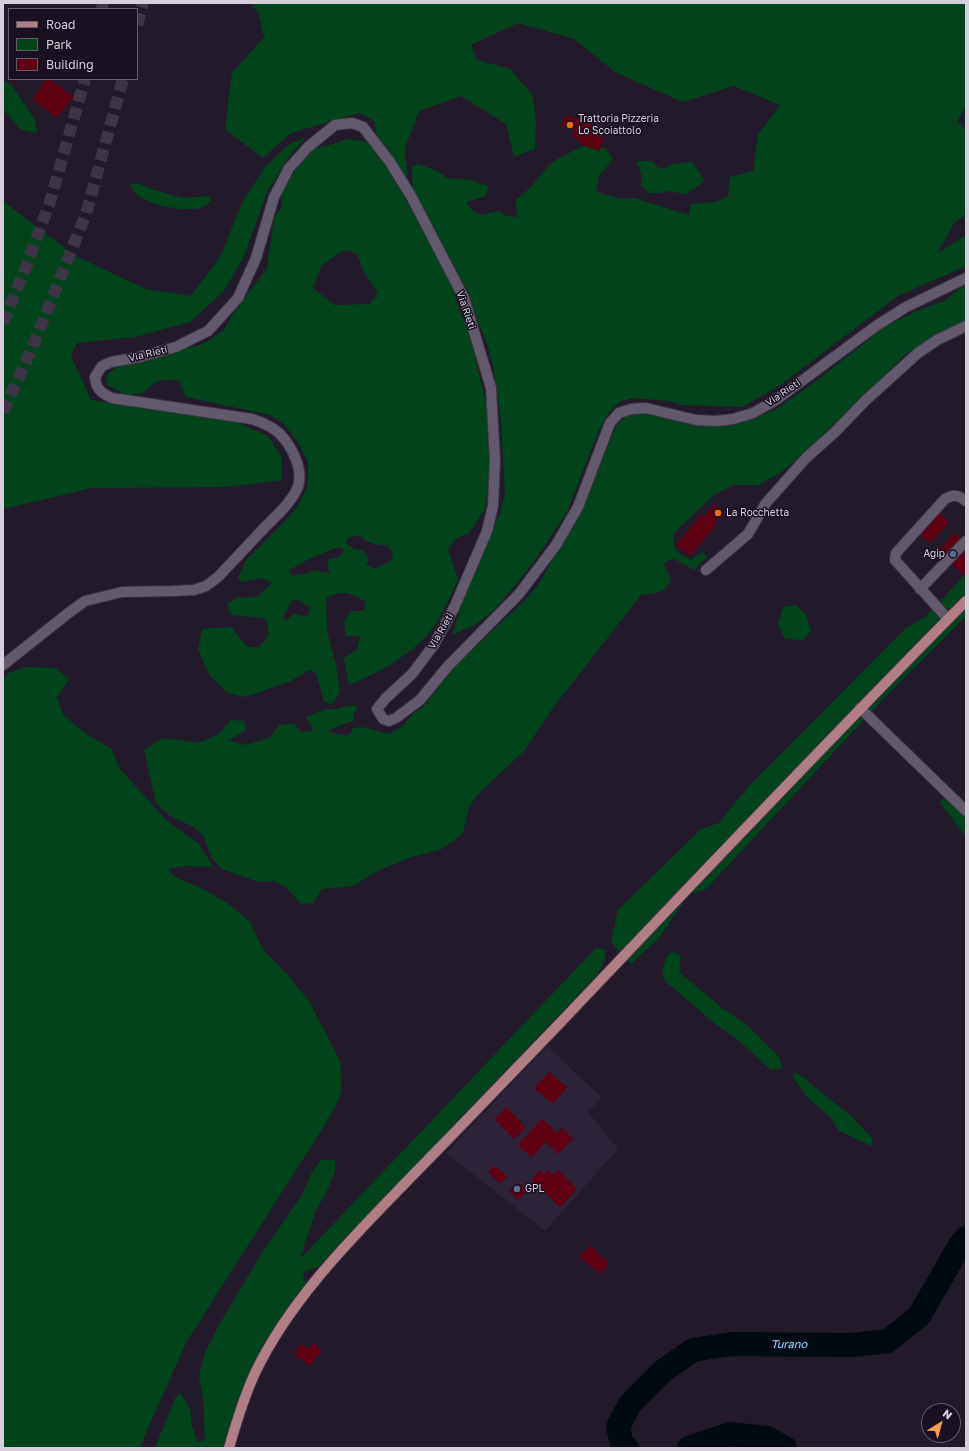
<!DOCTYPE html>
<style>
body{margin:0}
#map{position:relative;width:969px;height:1451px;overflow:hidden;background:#221a2b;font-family:"Golos Text",sans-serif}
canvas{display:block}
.frame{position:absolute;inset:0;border:4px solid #d5cfdb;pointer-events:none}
.legend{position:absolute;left:8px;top:8px;width:130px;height:72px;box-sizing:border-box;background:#191121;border:1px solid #645d6b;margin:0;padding:5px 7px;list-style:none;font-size:12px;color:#d5cfdb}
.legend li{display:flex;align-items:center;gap:8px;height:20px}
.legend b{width:20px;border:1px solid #645d6b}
.north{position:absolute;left:921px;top:1403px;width:40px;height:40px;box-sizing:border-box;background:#191121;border:1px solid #645d6b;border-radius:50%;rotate:37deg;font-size:11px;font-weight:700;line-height:16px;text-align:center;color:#d5cfdb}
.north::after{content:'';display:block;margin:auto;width:14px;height:18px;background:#fa9f4e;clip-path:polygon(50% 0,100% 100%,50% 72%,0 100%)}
</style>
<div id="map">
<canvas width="969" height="1451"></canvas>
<div class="frame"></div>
<ul class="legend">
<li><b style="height:5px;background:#b17e86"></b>Road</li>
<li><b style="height:11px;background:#01441c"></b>Park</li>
<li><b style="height:11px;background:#5f0013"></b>Building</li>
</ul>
<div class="north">N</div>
</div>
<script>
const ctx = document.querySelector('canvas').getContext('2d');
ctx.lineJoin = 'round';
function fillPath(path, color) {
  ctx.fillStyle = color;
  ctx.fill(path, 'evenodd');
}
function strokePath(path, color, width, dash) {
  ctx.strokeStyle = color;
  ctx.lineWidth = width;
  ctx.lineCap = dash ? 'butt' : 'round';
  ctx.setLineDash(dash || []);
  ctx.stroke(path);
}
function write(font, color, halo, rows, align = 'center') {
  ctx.font = font + ' "Golos Text",sans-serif';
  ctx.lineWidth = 3;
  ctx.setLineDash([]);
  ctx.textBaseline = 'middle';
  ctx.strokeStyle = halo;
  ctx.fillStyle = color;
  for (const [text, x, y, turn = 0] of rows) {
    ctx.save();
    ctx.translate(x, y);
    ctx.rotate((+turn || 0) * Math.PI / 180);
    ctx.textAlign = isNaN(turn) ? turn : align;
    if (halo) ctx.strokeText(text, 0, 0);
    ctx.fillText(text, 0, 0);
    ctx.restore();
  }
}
fillPath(new Path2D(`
 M 547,1046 L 602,1098 L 588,1112 L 618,1149 L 545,1231 L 446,1153 Z`), '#2d2338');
fillPath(new Path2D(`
 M 250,3 L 966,3 L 966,109 L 964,109 L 957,121 L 966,130 L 966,214 L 954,223 L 937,254 L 966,235 L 966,266 L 898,296 L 783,383 L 743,407 L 682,405 L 669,401 L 633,398 L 621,401 L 609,412 L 598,432 L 567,512 L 532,565 L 494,610 L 476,624 L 452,635 L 464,597 L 479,565 L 486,538 L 500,514 L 505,493 L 501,422 L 493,364 L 486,341 L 478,322 L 468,291 L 413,196 L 412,167 L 418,164 L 437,171 L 447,178 L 470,180 L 488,186 L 486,196 L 466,202 L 473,211 L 480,215 L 499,211 L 505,216 L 517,217 L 516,200 L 531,187 L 549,165 L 561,157 L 584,146 L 605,148 L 613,159 L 599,176 L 596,192 L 622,199 L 634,198 L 689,215 L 691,204 L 715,202 L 728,197 L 730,177 L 753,171 L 758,135 L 780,105 L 734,86 L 682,102 L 615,72 L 574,39 L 518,23 L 471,45 L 477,60 L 510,69 L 533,96 L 536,121 L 535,149 L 514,157 L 506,124 L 461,96 L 419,111 L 405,148 L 408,185 L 389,152 L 379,143 L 374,121 L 360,113 L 291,133 L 263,158 L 225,129 L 232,73 L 264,37 L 258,12 Z
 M 3,80 L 12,86 L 35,120 L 37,133 L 20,129 L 3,109 Z
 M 305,138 L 290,155 L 267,192 L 244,256 L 224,291 L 190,322 L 135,337 L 77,343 L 71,356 L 91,400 L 229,419 L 268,436 L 281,456 L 282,480 L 227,487 L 92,488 L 3,509 L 3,201 L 75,256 L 146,289 L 191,296 L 220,257 L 244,199 L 266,166 L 288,145 Z
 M 347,139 L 371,143 L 391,174 L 452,282 L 457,305 L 470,335 L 485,399 L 489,438 L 489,477 L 485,509 L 469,533 L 455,539 L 448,549 L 458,580 C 449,598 441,619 428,634 C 408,657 376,674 349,685 L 344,658 L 357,649 L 360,636 L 346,636 L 344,622 L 351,611 L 364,611 L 365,602 C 351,592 343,589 326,598 L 327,630 L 336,665 L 340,692 L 332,704 L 324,702 L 316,673 L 309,670 L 291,681 L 245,697 L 228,693 L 210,676 L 198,650 L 202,629 L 231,627 L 247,647 L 259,647 L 269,635 L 266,618 L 231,615 L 227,604 L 238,597 L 245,598 L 258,596 L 272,583 L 263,578 L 241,582 L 238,579 L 246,560 L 283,523 L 298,506 L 306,490 L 308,479 L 308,463 L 299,444 L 285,425 L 270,415 L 186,397 L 179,381 C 162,378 154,381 143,393 L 126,395 L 108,385 L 106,376 L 120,364 L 203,344 L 224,330 L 234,313 L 267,268 L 274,218 L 282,207 L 281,195 L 287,181 L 313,148 L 330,145 ZM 347,250 L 357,254 L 363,270 L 378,293 L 370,304 L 334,305 L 313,288 L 321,266 L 339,253 ZM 359,535 C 368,543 375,545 387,545 L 392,552 L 393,559 L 375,569 L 366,565 L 369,558 L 363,551 L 354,549 L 346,543 L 348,538 ZM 339,547 L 344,550 L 339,557 L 330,559 L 327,564 L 330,573 L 320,572 L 319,570 C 311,571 298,577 291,575 L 289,570 L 315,556 ZM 299,600 L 310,608 L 309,615 L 303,616 L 293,614 L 286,621 L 283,618 L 291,601 Z
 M 636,161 L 652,161 L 657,167 L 665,169 L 672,164 L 692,162 C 697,171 701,172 704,182 L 685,194 L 668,191 L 659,193 L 649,193 L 641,186 L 641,173 Z
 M 137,183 L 154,190 L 183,198 L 210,196 L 211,201 C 207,204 204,207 200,208 C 183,212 135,205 130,184 Z
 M 966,285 L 966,322 L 908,352 L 805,452 L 780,473 L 758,485 L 733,485 L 715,494 L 675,532 L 673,537 L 676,551 L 691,560 L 703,552 L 707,557 L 694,570 L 673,558 L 664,564 L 671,579 C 665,594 655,593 641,595 L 552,709 L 524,751 L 478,794 L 469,807 L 463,833 L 442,849 L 412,857 L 379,870 L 353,886 L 322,889 L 313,903 L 301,904 L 285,886 L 274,881 L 258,882 L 222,869 L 211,857 L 203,835 L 192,826 L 170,816 L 156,803 L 144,750 L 163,738 L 199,743 L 219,734 L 230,720 L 244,721 L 246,730 L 229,740 L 244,745 L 270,738 L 279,725 L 294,724 L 301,732 L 311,731 L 313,727 L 307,720 L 306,717 L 326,709 L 335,709 L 354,705 L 357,708 L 353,715 L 353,721 L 333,728 L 328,732 C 335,733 342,736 349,735 L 353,728 L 362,727 L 390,734 L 403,726 L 415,712 L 424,706 L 453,668 L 523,602 L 538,585 L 568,533 L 591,487 L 616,427 L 626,416 L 640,413 L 652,413 L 688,423 L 709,425 L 734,425 L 753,419 L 778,408 L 816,381 L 886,326 L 919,310 L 946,300 L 962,286 Z
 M 966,574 L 966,616 L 888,694 L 706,889 L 689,894 L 659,938 L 631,964 L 611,942 L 618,910 L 701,829 L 719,823 L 749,786 L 906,628 L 924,618 Z
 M 796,605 L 806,615 L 811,631 L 803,640 L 785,639 L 778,624 L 783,607 Z
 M 25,667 L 56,668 L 69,680 L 57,697 L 63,715 L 85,733 L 112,749 L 119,768 L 167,821 L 199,844 L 213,867 L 184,866 L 168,869 L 175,877 L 203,889 L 227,903 L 250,922 L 264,951 L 285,972 L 309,1001 L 340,1061 L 342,1091 L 331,1115 L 187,1341 L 148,1428 L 140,1448 L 3,1448 L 3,678 L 8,673 Z
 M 947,791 L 959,795 L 966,803 L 966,837 L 940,803 Z
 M 596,948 L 605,949 L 606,958 L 597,975 L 318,1267 L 305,1271 L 303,1278 L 306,1285 L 244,1388 L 223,1448 L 155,1448 L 175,1398 L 180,1393 L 190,1409 L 192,1426 L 197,1442 L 205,1440 L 203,1398 L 199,1377 L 204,1355 L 219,1325 L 262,1253 L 302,1195 L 311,1174 L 321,1160 L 335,1160 L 335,1172 L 326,1193 L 316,1210 L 300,1259 Z
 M 673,951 L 681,957 L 679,972 L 722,1008 L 747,1025 L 780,1058 L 782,1069 L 771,1070 L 737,1039 L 718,1026 L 665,981 L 662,970 L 667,956 Z
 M 796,1072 L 851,1116 L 873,1139 L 871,1146 L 839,1131 L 830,1117 L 806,1096 L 792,1076 Z`), '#01441c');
strokePath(new Path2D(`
 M 627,1448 L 622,1444 L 618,1427 L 630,1404 L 663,1371 L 693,1350 L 731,1344 L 852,1345 L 888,1341 L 919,1316 L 960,1245 L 966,1238
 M 689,1448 L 729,1434 L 767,1438 L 785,1448`), '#000b11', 24);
fillPath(new Path2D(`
 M 47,79 L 50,79 L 73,97 L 57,118 L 32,99 Z
 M 566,115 L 603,128 L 600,138 L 604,139 L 599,151 L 580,144 L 581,141 L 572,137 L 575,131 L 561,126 Z
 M 714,504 L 723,511 L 714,524 L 716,525 L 690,556 L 676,545 L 702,514 L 705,516 Z
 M 939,512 L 949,522 L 930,543 L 919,533 Z
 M 954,533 L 966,544 L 966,574 L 964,576 L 938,551 Z
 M 549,1072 L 567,1087 L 553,1104 L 534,1088 Z
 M 506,1107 L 526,1127 L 514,1139 L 494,1119 Z
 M 542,1119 L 557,1133 L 562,1127 L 573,1139 L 558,1154 L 546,1142 L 531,1157 L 518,1145 Z
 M 494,1166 L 507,1176 L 501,1183 L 488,1173 Z
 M 540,1170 L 544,1174 L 547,1170 L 553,1175 L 558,1170 L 577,1189 L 560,1207 L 531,1180 Z
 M 518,1182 L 527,1191 L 518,1200 L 509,1191 Z
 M 590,1245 L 596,1250 L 595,1252 L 609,1263 L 601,1274 L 580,1258 Z
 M 313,1343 L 322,1350 L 310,1366 L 294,1354 L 301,1344 L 308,1349 Z`), '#5f0013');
strokePath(new Path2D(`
 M 102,9 L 103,3
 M 137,25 L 143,3
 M 3,323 L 26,267 L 50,202 L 85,79
 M 3,412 L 32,348 L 86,214 L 123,79`), '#3d3545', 12, [12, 6]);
const minor = new Path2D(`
 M 706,570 L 748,534 L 766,503 L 806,458 L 835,432 L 866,400 L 918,353 L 937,340 L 966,326
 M 920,589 L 966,541
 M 948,619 L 895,560 L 896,553 L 945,499 C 954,494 958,495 966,501
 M 3,665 L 71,611 L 85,601 L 122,592 L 173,591 L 194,590 L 206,586 L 218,577 C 234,560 250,543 266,526 C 277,515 289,505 296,491 C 306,473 292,446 279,433 C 271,426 261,422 252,419 L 112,398 C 101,393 96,389 95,377 L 102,366 L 111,362 L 139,357 L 176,347 L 208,331 L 238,298 L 256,258 L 274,197 L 289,168 L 308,147 L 335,125 L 352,123 L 363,127 L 390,162 L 411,196 L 464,298 L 491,388 L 495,461 L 493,506 L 487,531 L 454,608 L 433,646 L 412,674 L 385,699 L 377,709 L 383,719 L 389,721 L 396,718 L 420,700 L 448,666 L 519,594 L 556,545 L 578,507 L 610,423 L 619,413 L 631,409 L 646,408 L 696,420 L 716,421 L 733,419 L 753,413 L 776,400 L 876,326 L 906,307 L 966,278
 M 860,708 L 966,811`);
const major = new Path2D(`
 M 229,1448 C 236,1423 244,1397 255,1373 C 291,1297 357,1233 414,1174 C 463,1124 512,1073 560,1023 C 695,881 829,739 966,601`);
strokePath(minor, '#3c3543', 12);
strokePath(major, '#3c3543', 12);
strokePath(minor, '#62596d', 10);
strokePath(major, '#b17e86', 10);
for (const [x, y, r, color] of [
 [570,125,4,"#e8710a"],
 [718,513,4,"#e8710a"],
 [953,554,4,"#5c6f8a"],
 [517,1189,4,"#5c6f8a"]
]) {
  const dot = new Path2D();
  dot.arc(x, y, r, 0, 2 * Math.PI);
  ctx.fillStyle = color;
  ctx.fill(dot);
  strokePath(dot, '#191121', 1.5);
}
write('10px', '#d5cfdb', '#191121', [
 ["Trattoria Pizzeria",578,119],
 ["Lo Scoiattolo",578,131],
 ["La Rocchetta",726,513],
 ["Agip",945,554,"right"],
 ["GPL",525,1189]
], 'left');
write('10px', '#d5cfdb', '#191121', [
 ["Via Rieti",466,310,71],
 ["Via Rieti",148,354,-14],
 ["Via Rieti",783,393,-34],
 ["Via Rieti",441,631,-60]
]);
write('italic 11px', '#88dbfb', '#191121', [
 ["Turano",789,1345]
]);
</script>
